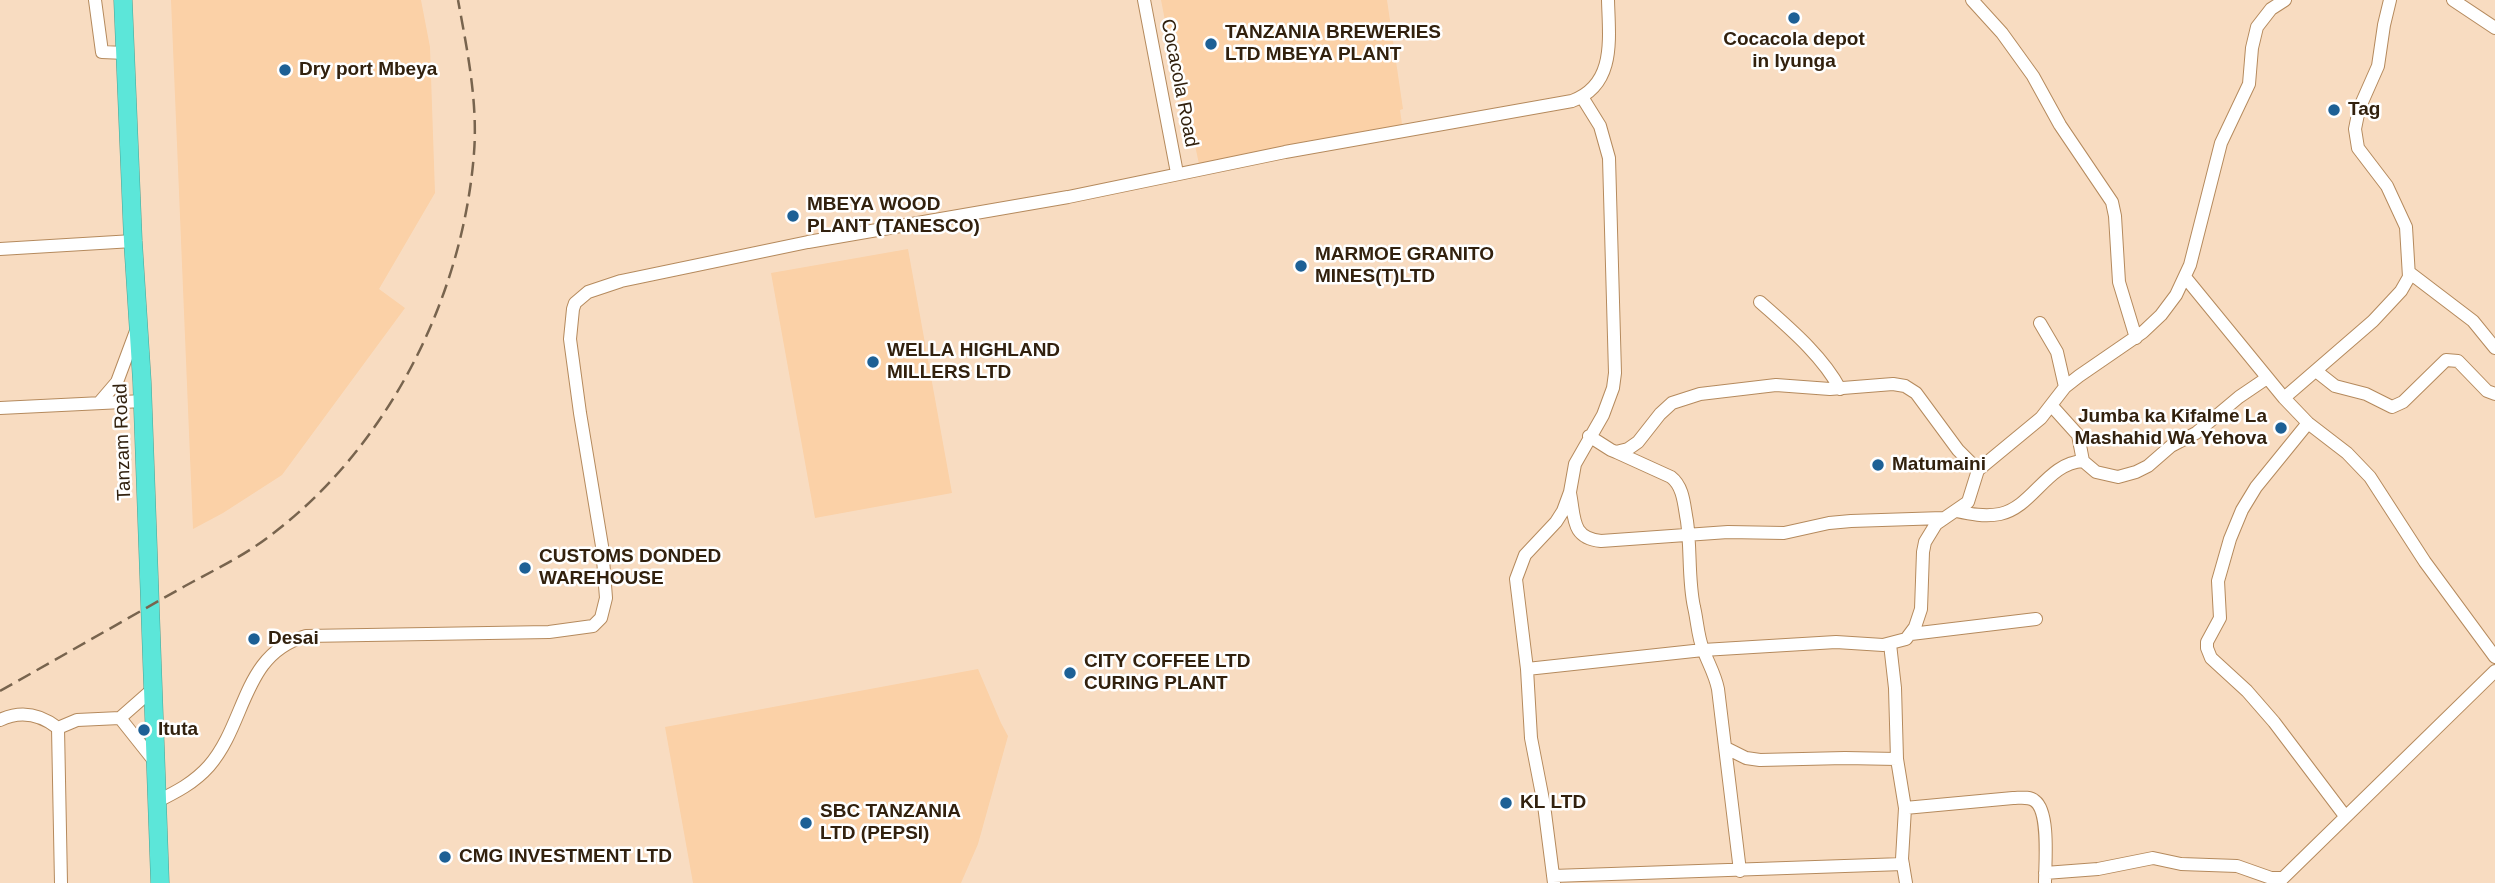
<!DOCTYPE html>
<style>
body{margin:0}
canvas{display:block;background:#f8dcc1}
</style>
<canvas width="2495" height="883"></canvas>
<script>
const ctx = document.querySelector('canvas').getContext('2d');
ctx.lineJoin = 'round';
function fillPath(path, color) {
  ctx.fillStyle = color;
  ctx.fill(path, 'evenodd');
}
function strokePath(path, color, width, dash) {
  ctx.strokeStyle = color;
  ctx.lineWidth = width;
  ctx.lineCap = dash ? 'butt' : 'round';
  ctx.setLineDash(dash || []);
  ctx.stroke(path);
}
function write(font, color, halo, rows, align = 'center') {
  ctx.font = font + ' Arial,sans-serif';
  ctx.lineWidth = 5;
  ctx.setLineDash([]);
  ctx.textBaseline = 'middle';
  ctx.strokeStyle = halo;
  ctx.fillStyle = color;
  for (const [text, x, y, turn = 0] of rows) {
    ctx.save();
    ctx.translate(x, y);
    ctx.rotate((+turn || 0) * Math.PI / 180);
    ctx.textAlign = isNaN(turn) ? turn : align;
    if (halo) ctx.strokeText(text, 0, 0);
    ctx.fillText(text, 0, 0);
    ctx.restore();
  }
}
fillPath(new Path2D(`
 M 171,0 L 421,0 L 430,47 L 435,193 L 379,289 L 405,308 L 282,475 L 223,513 L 193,529 Z
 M 1161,0 L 1387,0 L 1403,109 L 1400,110 L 1403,131 L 1200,169 L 1191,126 L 1185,123 Z
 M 908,249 L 952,493 L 815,518 L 771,273 Z
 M 978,669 L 1001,723 L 1008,736 L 978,844 L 961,883 L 693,883 L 665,727 Z`), '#fbd1a7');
const minor = new Path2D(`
 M 95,0 L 102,52 L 125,53
 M 1144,0 L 1177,173
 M 1972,0 L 2002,33 L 2033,76 L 2060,125 L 2112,202 L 2115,216 L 2119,282 L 2136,338
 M 2453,0 L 2495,28
 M 0,249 L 133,241
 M 2410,273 L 2473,321 L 2495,348
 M 2185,277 L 2284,398 L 2308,423 L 2347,453 L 2370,477 L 2425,562 L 2495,657
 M 1760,302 C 1788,327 1822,355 1840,389
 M 2040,323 L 2057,352 L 2065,387
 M 2316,371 L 2335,386 L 2366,394 L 2392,407 L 2403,402 L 2446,360 L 2458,361 L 2487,391 L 2495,394
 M 2284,398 L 2373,321 L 2401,291 L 2409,277 L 2406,227 L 2387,186 L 2358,148 L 2355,129 L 2359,109 L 2378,66 L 2384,25 L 2390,0
 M 99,403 L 117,382 L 136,331
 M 2051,405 L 2078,435 L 2083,461 L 2096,472 L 2118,477 L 2136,472 L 2148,466 L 2171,446 L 2196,433 L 2239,397 L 2267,378
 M 0,408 L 143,401
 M 2308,423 L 2256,487 L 2242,510 L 2230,539 L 2218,581 L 2220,618 L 2207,642 L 2207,648 L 2211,658 L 2247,691 L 2274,722 L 2345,816
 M 1589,436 L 1611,450 L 1616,452 L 1628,449 L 1638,442 L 1660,414 L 1672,403 L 1700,394 L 1776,385 L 1830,389 L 1893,384 L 1905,386 L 1916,393 L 1958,450 L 1978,470
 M 1616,452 L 1671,477 C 1684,487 1684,506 1687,521 C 1691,550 1688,579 1694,607 C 1697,619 1698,638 1703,649 C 1708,663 1715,674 1718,689 L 1740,871
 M 1570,493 C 1575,518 1571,538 1601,541 L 1728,532 L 1784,533 L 1829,523 L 1851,521 L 1943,518
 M 1956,511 C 1970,514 1985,517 2000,514 C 2033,507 2047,463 2083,461
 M 1911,634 L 2036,619
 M 1890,644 L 1895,688 L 1897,759 L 1905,808 L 1902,859 L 1906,883
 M 1527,669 L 1703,650 L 1836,642 L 1883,645 L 1906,639 L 1915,627 L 1921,609 L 1923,552 L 1925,542 L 1936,524 L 1968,502 L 1978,470 L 2041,418 L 2065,387 L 2079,376 L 2143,332 L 2161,315 L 2176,295 L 2190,265 L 2221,143 L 2249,84 L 2252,48 L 2257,27 L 2271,9 L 2285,0
 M 120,718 L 155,762
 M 0,720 C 21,710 40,714 58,728
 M 1726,748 L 1746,758 L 1760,760 L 1845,758 L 1897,759
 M 156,802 C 176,792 194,783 209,766 C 247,722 242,654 306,636 L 549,632 L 593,626 L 601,618 L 606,598 L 602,546 L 580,413 L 570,339 L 573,309 L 575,303 L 588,292 L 621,281 L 808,242 L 1068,197 L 1285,152 L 1572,101 C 1616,85 1609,39 1608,0
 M 1905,808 L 2013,798 C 2020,798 2029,796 2035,801 C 2050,812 2045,864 2045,883
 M 2045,873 L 2098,869 L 2153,858 L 2181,864 L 2237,866 L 2271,878 L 2283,878 L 2495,671
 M 1553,876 L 1903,864
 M 61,883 L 58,728 L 77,720 L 120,718 L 153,689
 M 1554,883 L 1544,805 L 1531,738 L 1527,669 L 1516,579 L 1525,555 L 1556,522 L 1563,511 L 1570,492 L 1575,464 L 1603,415 L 1613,388 L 1615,373 L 1609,158 L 1600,126 L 1582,97`);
const highway = new Path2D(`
 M 123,0 L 133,241 L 142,382 L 160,883`);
strokePath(minor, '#b58a5d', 14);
strokePath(highway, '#4da192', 19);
strokePath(minor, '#fff', 12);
strokePath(highway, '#5ce6d9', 18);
strokePath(new Path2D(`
 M 0,691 C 62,656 123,621 185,586 C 214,570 244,556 271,535 C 388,447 463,297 474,153 C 478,102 467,49 458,0`), '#78644e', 2.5, [14, 7]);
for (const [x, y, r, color] of [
 [1794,18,7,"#1d6095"],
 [1211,44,7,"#1d6095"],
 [285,70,7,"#1d6095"],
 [2334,110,7,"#1d6095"],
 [793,216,7,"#1d6095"],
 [1301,266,7,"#1d6095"],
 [873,362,7,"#1d6095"],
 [2281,428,7,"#1d6095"],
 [1878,465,7,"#1d6095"],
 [525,568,7,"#1d6095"],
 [254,639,7,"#1d6095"],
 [1070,673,7,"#1d6095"],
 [144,730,7,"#1d6095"],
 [1506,803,7,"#1d6095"],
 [806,823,7,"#1d6095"],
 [445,857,7,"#1d6095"]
]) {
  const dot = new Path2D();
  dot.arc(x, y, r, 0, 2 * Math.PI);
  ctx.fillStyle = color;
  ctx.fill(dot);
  strokePath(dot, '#fff', 2.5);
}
write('bold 19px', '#32210e', '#fff', [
 ["TANZANIA BREWERIES",1225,33],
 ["LTD MBEYA PLANT",1225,55],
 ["Cocacola depot",1794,40,"center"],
 ["in Iyunga",1794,62,"center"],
 ["Dry port Mbeya",299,70],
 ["Tag",2348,110],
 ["MBEYA WOOD",807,205],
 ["PLANT (TANESCO)",807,227],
 ["MARMOE GRANITO",1315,255],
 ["MINES(T)LTD",1315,277],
 ["WELLA HIGHLAND",887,351],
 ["MILLERS LTD",887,373],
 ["Jumba ka Kifalme La",2267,417,"right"],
 ["Mashahid Wa Yehova",2267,439,"right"],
 ["Matumaini",1892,465],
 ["CUSTOMS DONDED",539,557],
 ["WAREHOUSE",539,579],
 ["Desai",268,639],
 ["CITY COFFEE LTD",1084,662],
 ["CURING PLANT",1084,684],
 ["Ituta",158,730],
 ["KL LTD",1520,803],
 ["SBC TANZANIA",820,812],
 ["LTD (PEPSI)",820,834],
 ["CMG INVESTMENT LTD",459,857]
], 'left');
write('19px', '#32210e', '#fff', [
 ["Cocacola Road",1179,83,79],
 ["Tanzam Road",123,442,-92]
]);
</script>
